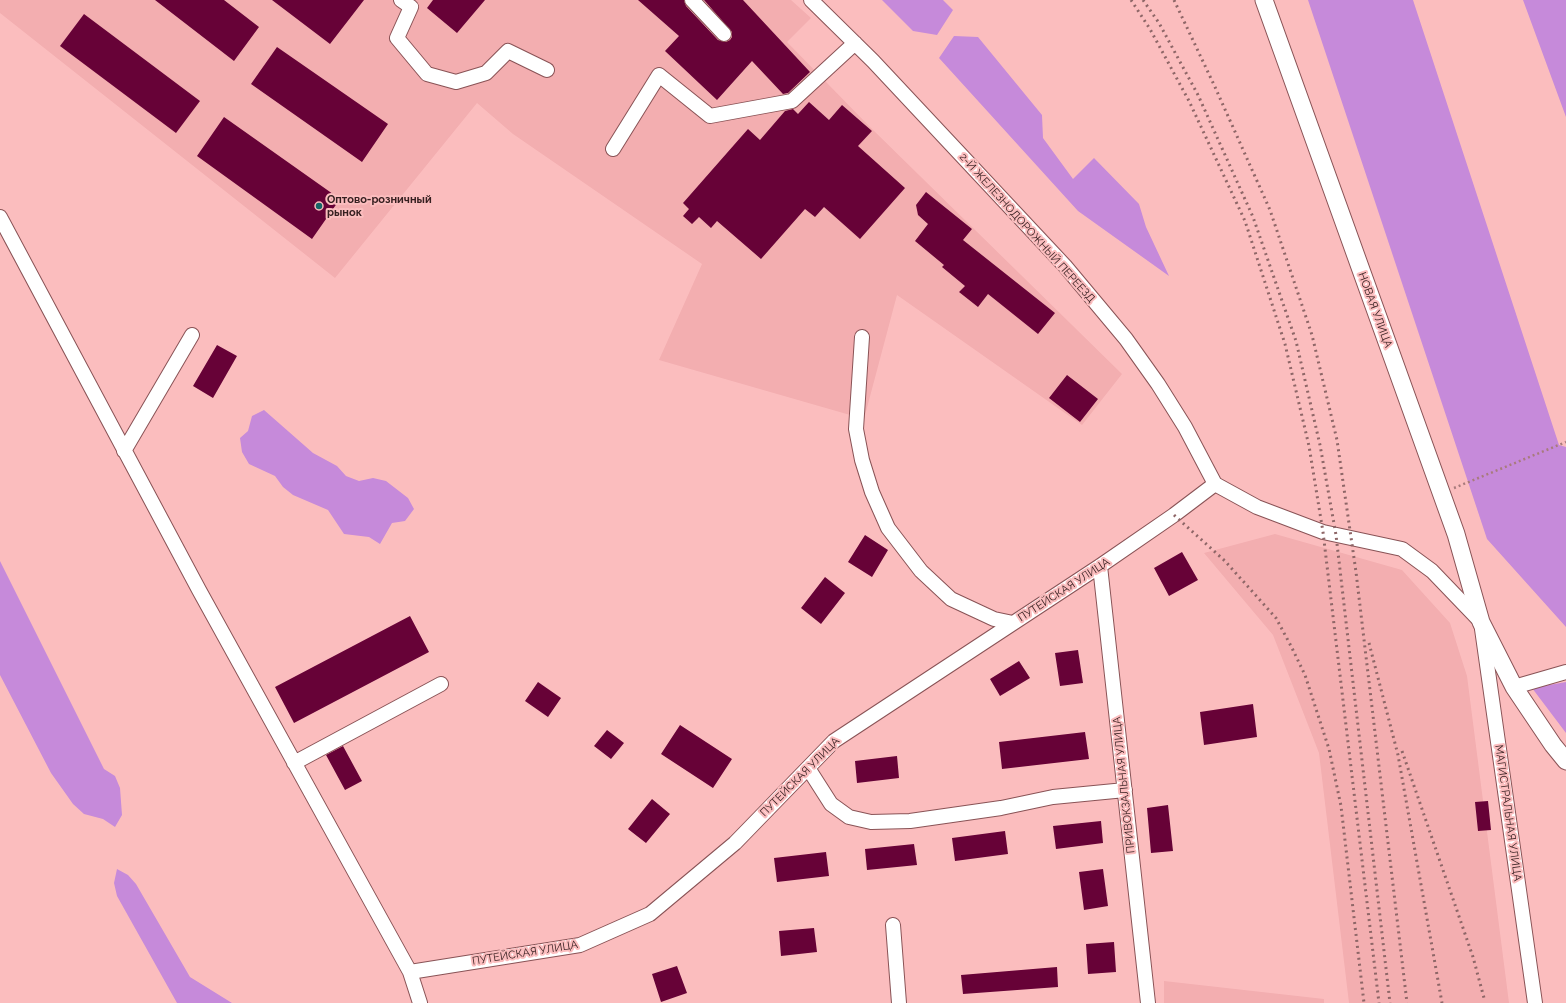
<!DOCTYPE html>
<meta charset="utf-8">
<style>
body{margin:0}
canvas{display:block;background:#fbbdbe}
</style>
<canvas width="1566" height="1003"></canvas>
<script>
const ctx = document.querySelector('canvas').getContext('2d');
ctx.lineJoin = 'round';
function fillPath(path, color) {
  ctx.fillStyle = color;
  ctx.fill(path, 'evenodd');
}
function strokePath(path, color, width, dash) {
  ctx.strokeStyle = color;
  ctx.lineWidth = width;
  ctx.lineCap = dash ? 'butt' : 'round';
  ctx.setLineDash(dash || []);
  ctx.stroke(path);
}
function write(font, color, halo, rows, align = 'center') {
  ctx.font = font + ' Raleway,sans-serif';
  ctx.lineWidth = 4;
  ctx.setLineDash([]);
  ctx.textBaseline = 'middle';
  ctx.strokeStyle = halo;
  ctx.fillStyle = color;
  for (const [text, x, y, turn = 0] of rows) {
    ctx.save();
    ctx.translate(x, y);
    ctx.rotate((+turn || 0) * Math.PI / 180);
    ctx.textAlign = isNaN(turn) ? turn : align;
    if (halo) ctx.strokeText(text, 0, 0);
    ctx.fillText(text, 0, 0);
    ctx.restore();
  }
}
fillPath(new Path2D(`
 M 0,0 L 791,0 L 811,18 L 787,42 L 869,126 L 1122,374 L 1082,425 L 897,295 L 864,419 L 659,360 L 702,264 L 513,134 L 477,103 L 335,278 L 0,13 Z
 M 1275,534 L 1402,570 L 1450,623 L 1467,676 L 1509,1003 L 1349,1003 L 1319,753 L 1273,635 L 1204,553 Z
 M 1164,981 L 1324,999 L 1324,1003 L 1164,1003 Z`), '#f3aeb0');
fillPath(new Path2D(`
 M 882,0 L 943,0 L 953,10 L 937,35 L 913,31 Z
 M 1308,0 L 1413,0 L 1559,445 L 1566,447 L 1566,627 L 1487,539 Z
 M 1523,0 L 1566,0 L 1566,117 Z
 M 954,36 L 978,37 L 1042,115 L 1043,138 L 1073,179 L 1094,158 L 1139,204 L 1146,227 L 1169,276 L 1078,211 L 939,58 Z
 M 264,410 L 313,453 L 337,466 L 346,476 L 359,481 L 373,478 L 386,481 L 408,498 L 414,509 L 405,521 L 392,523 L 380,544 L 369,537 L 344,534 L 328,510 L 293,495 L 283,487 L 275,476 L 249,464 L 242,452 L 240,438 L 248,431 L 252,416 Z
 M 0,561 L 104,769 L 115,776 L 120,788 L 122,815 L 115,827 L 103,819 L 84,814 L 73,804 L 51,773 L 0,675 Z
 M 1566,682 L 1566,733 L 1532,688 Z
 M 117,869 L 128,875 L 136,884 L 190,977 L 232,1003 L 177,1003 L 117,896 L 114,883 Z`), '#c68ada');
fillPath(new Path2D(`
 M 155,0 L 224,0 L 259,27 L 234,61 Z
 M 272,0 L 364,0 L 330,44 Z
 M 433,0 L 485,0 L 457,33 L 427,8 Z
 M 638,0 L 684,0 L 686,6 L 718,40 L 726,42 L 730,40 L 732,37 L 732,32 L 704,0 L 743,0 L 810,72 L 788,93 L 783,94 L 752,61 L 717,100 L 665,51 L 679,36 Z
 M 84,14 L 200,101 L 176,133 L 60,46 Z
 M 277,47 L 388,124 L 362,162 L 251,84 Z
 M 809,102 L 829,120 L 842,105 L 872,131 L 858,146 L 905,188 L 860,239 L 824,207 L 815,217 L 805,209 L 761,259 L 717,221 L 711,228 L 699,217 L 692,224 L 683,216 L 689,209 L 683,203 L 748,129 L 760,140 L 785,111 L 793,109 L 798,114 Z
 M 224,117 L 340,199 L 312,239 L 197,156 Z
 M 926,192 L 972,229 L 963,240 L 1055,313 L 1038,334 L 988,294 L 978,307 L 959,292 L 965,286 L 942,267 L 944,265 L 915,241 L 928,224 L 918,215 L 916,205 Z
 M 217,345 L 237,356 L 213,398 L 193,386 Z
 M 1067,375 L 1098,399 L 1080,422 L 1049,398 Z
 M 865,535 L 888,550 L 872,577 L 848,562 Z
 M 1182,552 L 1198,580 L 1169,596 L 1154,568 Z
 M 825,577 L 845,593 L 821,624 L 801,608 Z
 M 410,616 L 429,652 L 294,723 L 275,687 Z
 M 1078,650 L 1083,683 L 1060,686 L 1055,653 Z
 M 1019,661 L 1030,678 L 1000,696 L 990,679 Z
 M 538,682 L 561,698 L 548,717 L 525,701 Z
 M 1253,704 L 1257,737 L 1204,745 L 1200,712 Z
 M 680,725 L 732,759 L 713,788 L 661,754 Z
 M 607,730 L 624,743 L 611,759 L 594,746 Z
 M 1085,732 L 1089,759 L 1002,769 L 999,742 Z
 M 343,746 L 362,781 L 345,790 L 326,755 Z
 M 897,756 L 899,778 L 857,783 L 855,761 Z
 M 652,799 L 670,814 L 646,843 L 628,829 Z
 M 1488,801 L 1491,830 L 1478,831 L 1475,802 Z
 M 1168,805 L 1173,851 L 1151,853 L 1147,808 Z
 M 1101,821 L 1103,843 L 1056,849 L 1053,826 Z
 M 1005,831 L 1008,854 L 955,861 L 952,838 Z
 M 914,844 L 917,865 L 867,870 L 865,849 Z
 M 826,852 L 829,876 L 777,882 L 774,858 Z
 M 1103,869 L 1108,906 L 1084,910 L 1079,872 Z
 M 814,928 L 817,952 L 781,956 L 779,931 Z
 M 1114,942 L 1116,972 L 1088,974 L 1086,944 Z
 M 677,966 L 687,993 L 661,1002 L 652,974 Z
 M 1057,967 L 1058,987 L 963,994 L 961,975 Z`), '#670237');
const minor = new Path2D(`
 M 401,0 L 411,7 L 397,38 L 427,74 L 456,82 L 486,73 L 508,51 L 547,70
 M 692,0 L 724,34
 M 811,0 L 873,61 L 1065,266 L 1126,339 L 1158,384 L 1185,427 L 1215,484 L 1257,507 L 1323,532 L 1402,549 L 1432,571 L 1481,622 L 1535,1003
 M 613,149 L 659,75 L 710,116 L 792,101 L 855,43
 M 0,217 L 199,590 L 410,972
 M 862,337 L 856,429 L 862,460 L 872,492 L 888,528 L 921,571 L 951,599 L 994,619 L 1013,623
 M 124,451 L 192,335
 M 1100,566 L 1148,1003
 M 1514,687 L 1566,672
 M 294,763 L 441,684
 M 808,768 L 831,804 L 849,817 L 871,822 L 910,821 L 1001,808 L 1053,797 L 1125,790
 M 893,925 L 899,1003
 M 420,1003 L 410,972 L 580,945 L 650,914 L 735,843 L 834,741 L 1100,566 L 1174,515 L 1215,484`);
const major = new Path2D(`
 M 1264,0 L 1456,534 L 1481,622 L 1514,687 L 1553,745 L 1566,761`);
strokePath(minor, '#895356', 16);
strokePath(major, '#895356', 19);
strokePath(new Path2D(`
 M 1454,488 L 1566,442`), '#a87b7c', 2.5, [2, 3]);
strokePath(minor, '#fff', 14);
strokePath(major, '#fff', 17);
strokePath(new Path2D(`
 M 1131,0 L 1150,29 L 1189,101 L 1245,221 L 1285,344 L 1309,446 L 1323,532 L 1379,1003
 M 1143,0 L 1159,23 L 1198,95 L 1253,217 L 1296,341 L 1320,445 L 1336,535 L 1390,1003
 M 1174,0 L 1215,87 L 1270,210 L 1312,335 L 1337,440 L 1356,572 L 1407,1003
 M 1174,515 L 1225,561 L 1276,618 L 1291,646 L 1305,675 L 1329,749 L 1341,806 L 1364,1003
 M 1369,643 L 1398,755 L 1442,1003
 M 1402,751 L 1473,957 L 1484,998`), '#8e6667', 3, [2, 4]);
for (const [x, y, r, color] of [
 [319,206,4,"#156466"]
]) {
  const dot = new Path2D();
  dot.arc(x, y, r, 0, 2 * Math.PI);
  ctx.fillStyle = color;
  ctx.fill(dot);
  strokePath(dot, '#fbbdbe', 1.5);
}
write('bold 11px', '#372021', '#fbbdbe', [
 ["Оптово-розничный",327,200],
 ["рынок",327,213]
], 'left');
write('11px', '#372021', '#fbbdbe', [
 ["2-Й ЖЕЛЕЗНОДОРОЖНЫЙ ПЕРЕЕЗД",1027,228,48],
 ["НОВАЯ УЛИЦА",1375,310,70],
 ["ПУТЕЙСКАЯ УЛИЦА",1064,590,-33],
 ["ПУТЕЙСКАЯ УЛИЦА",800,777,-45],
 ["ПРИВОКЗАЛЬНАЯ УЛИЦА",1124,785,-96],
 ["МАГИСТРАЛЬНАЯ УЛИЦА",1508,813,82],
 ["ПУТЕЙСКАЯ УЛИЦА",525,953,-9]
]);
</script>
